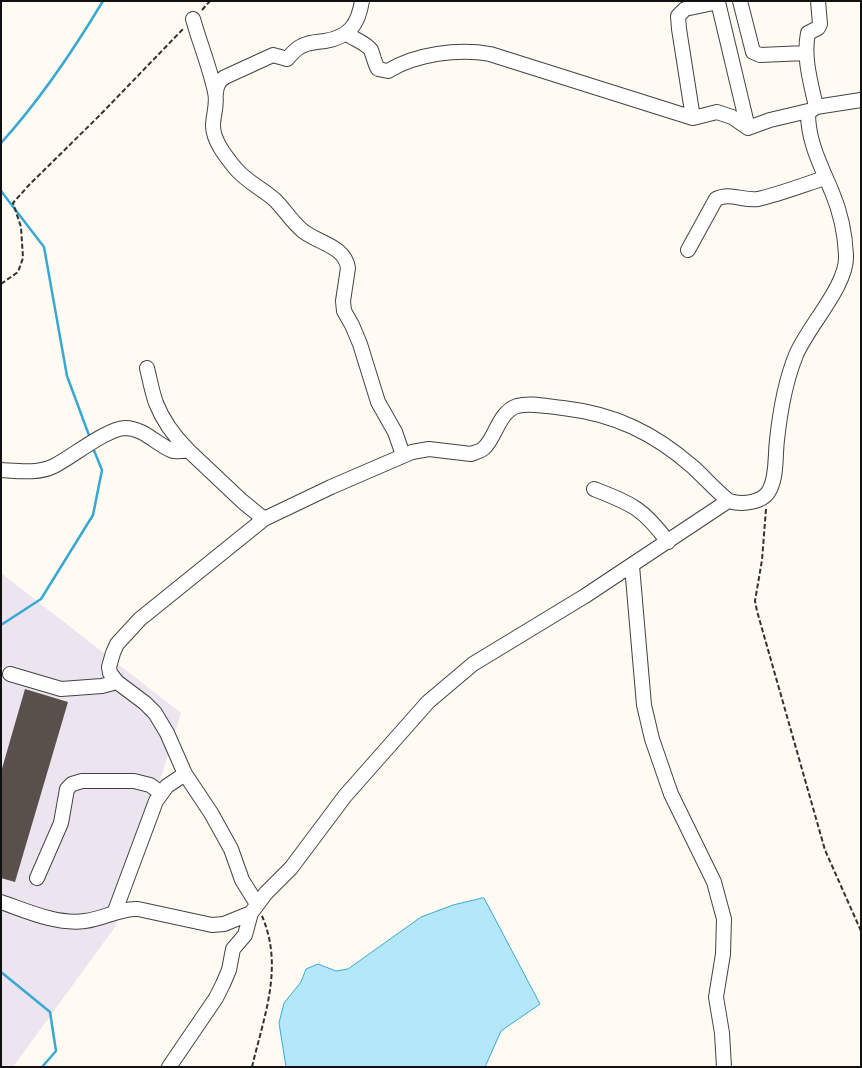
<!DOCTYPE html>
<style>
body{margin:0}
#map{position:relative;width:862px;height:1068px;overflow:hidden;background:#fffbf2;font-family:"Roboto Serif",serif}
canvas{display:block}
.frame{position:absolute;inset:0;border:2px solid #101010;pointer-events:none}
</style>
<div id="map">
<canvas width="862" height="1068"></canvas>
<div class="frame"></div>
</div>
<script>
const ctx = document.querySelector('canvas').getContext('2d');
ctx.lineJoin = 'round';
function fillPath(path, color) {
  ctx.fillStyle = color;
  ctx.fill(path, 'evenodd');
}
function strokePath(path, color, width, dash) {
  ctx.strokeStyle = color;
  ctx.lineWidth = width;
  ctx.lineCap = dash ? 'butt' : 'round';
  ctx.setLineDash(dash || []);
  ctx.stroke(path);
}
fillPath(new Path2D(`
 M 1,573 L 181,713 L 115,927 L 13,1067 L 1,1067 Z`), '#ece4ee');
const water = new Path2D(`
 M 484,898 L 540,1004 L 501,1031 L 485,1067 L 286,1067 L 279,1023 L 284,1003 L 301,982 L 306,969 L 318,964 L 336,971 L 348,969 L 421,917 L 453,905 Z`);
fillPath(water, '#b4e7f9');
strokePath(water, '#37a8d4', 1);
strokePath(new Path2D(`
 M 1,143 C 40,100 73,51 103,1
 M 1,191 L 44,247 L 67,376 L 90,438
 M 1,625 L 41,599 L 93,515 L 102,470 L 93,448
 M 1,972 L 50,1012 L 56,1051 L 42,1067`), '#37a8d4', 2.5);
fillPath(new Path2D(`
 M 25,689 L 68,702 L 15,882 L 1,878 L 1,772 Z`), '#594f4b');
const minor = new Path2D(`
 M 740,1 L 753,52 L 760,55 L 806,53
 M 193,19 C 200,44 210,68 215,92 C 218,104 213,115 213,126 C 213,141 227,158 236,169 C 247,182 263,189 275,200 C 285,210 292,222 303,231 C 318,243 345,246 348,268 L 343,301 L 344,311 L 352,325 L 360,344 L 378,402 L 395,432 L 403,455
 M 347,34 C 354,39 366,43 371,50 C 373,55 375,64 378,69 L 388,71 C 415,54 459,48 490,54 L 693,118 L 717,112 L 732,117 L 748,128 L 770,120 L 808,111
 M 216,94 C 216,87 218,81 225,77 L 273,55 L 287,59 C 291,55 296,48 302,46 C 309,42 317,42 325,41 C 349,37 358,25 362,1
 M 816,107 C 811,83 803,58 808,33 L 818,28 L 820,24 L 818,1
 M 693,118 L 679,29 L 678,16 L 685,9 L 718,2 L 748,128
 M 688,250 L 716,199 C 730,192 743,201 758,199 C 780,194 803,185 825,178
 M 147,368 C 150,380 152,392 156,403 C 163,421 175,437 188,450
 M 1,470 C 18,471 38,474 54,466 C 72,457 106,429 125,428 C 144,428 157,445 173,451 C 178,452 184,450 189,451 L 242,501 L 264,519 L 331,487 L 412,452 L 429,449 L 471,454 C 476,452 482,451 485,447 C 496,436 499,412 517,406 C 531,402 549,407 563,408 C 615,414 654,433 693,467 C 705,478 716,491 729,501 C 742,505 764,503 770,489 C 777,475 775,456 777,440 C 780,412 785,382 796,355 C 808,326 848,285 846,255 C 845,233 840,211 832,192 C 821,166 808,142 808,113 L 816,107 L 861,100
 M 594,489 C 632,504 643,508 668,542
 M 632,566 L 644,705 L 652,739 L 671,794 L 714,882 L 724,919 L 723,954 L 716,997 L 722,1033 L 724,1067
 M 10,674 L 61,689 L 102,686 L 117,682
 M 37,878 L 61,823 L 67,789 L 72,784 L 82,781 L 134,781 L 150,785 L 161,793
 M 1,902 C 27,911 57,925 85,921 C 104,919 119,908 138,909 L 212,925 L 224,924 L 251,913
 M 257,904 L 242,880 L 231,849 L 211,813 L 185,774 L 167,733 L 155,713 L 145,703 L 117,682 L 110,673 L 109,667 L 113,653 L 117,644 L 140,619 L 264,519
 M 115,911 L 156,801 L 167,786 L 185,774
 M 169,1067 L 216,998 L 223,984 L 229,970 L 233,949 L 245,935 L 251,913 L 266,893 L 291,868 L 345,796 L 428,702 L 473,664 L 585,596 L 728,501`);
strokePath(minor, '#434343', 16);
strokePath(new Path2D(`
 M 202,10 L 210,1
 M 1,284 L 18,272 L 23,258 L 21,227 L 13,203 L 29,185 L 100,115 L 184,28
 M 766,509 L 762,560 L 755,601 L 757,611 L 825,850 L 861,931
 M 252,1067 C 264,1016 284,967 262,916`), '#323232', 2, [5, 2.5]);
strokePath(minor, '#fff', 14);
</script>
